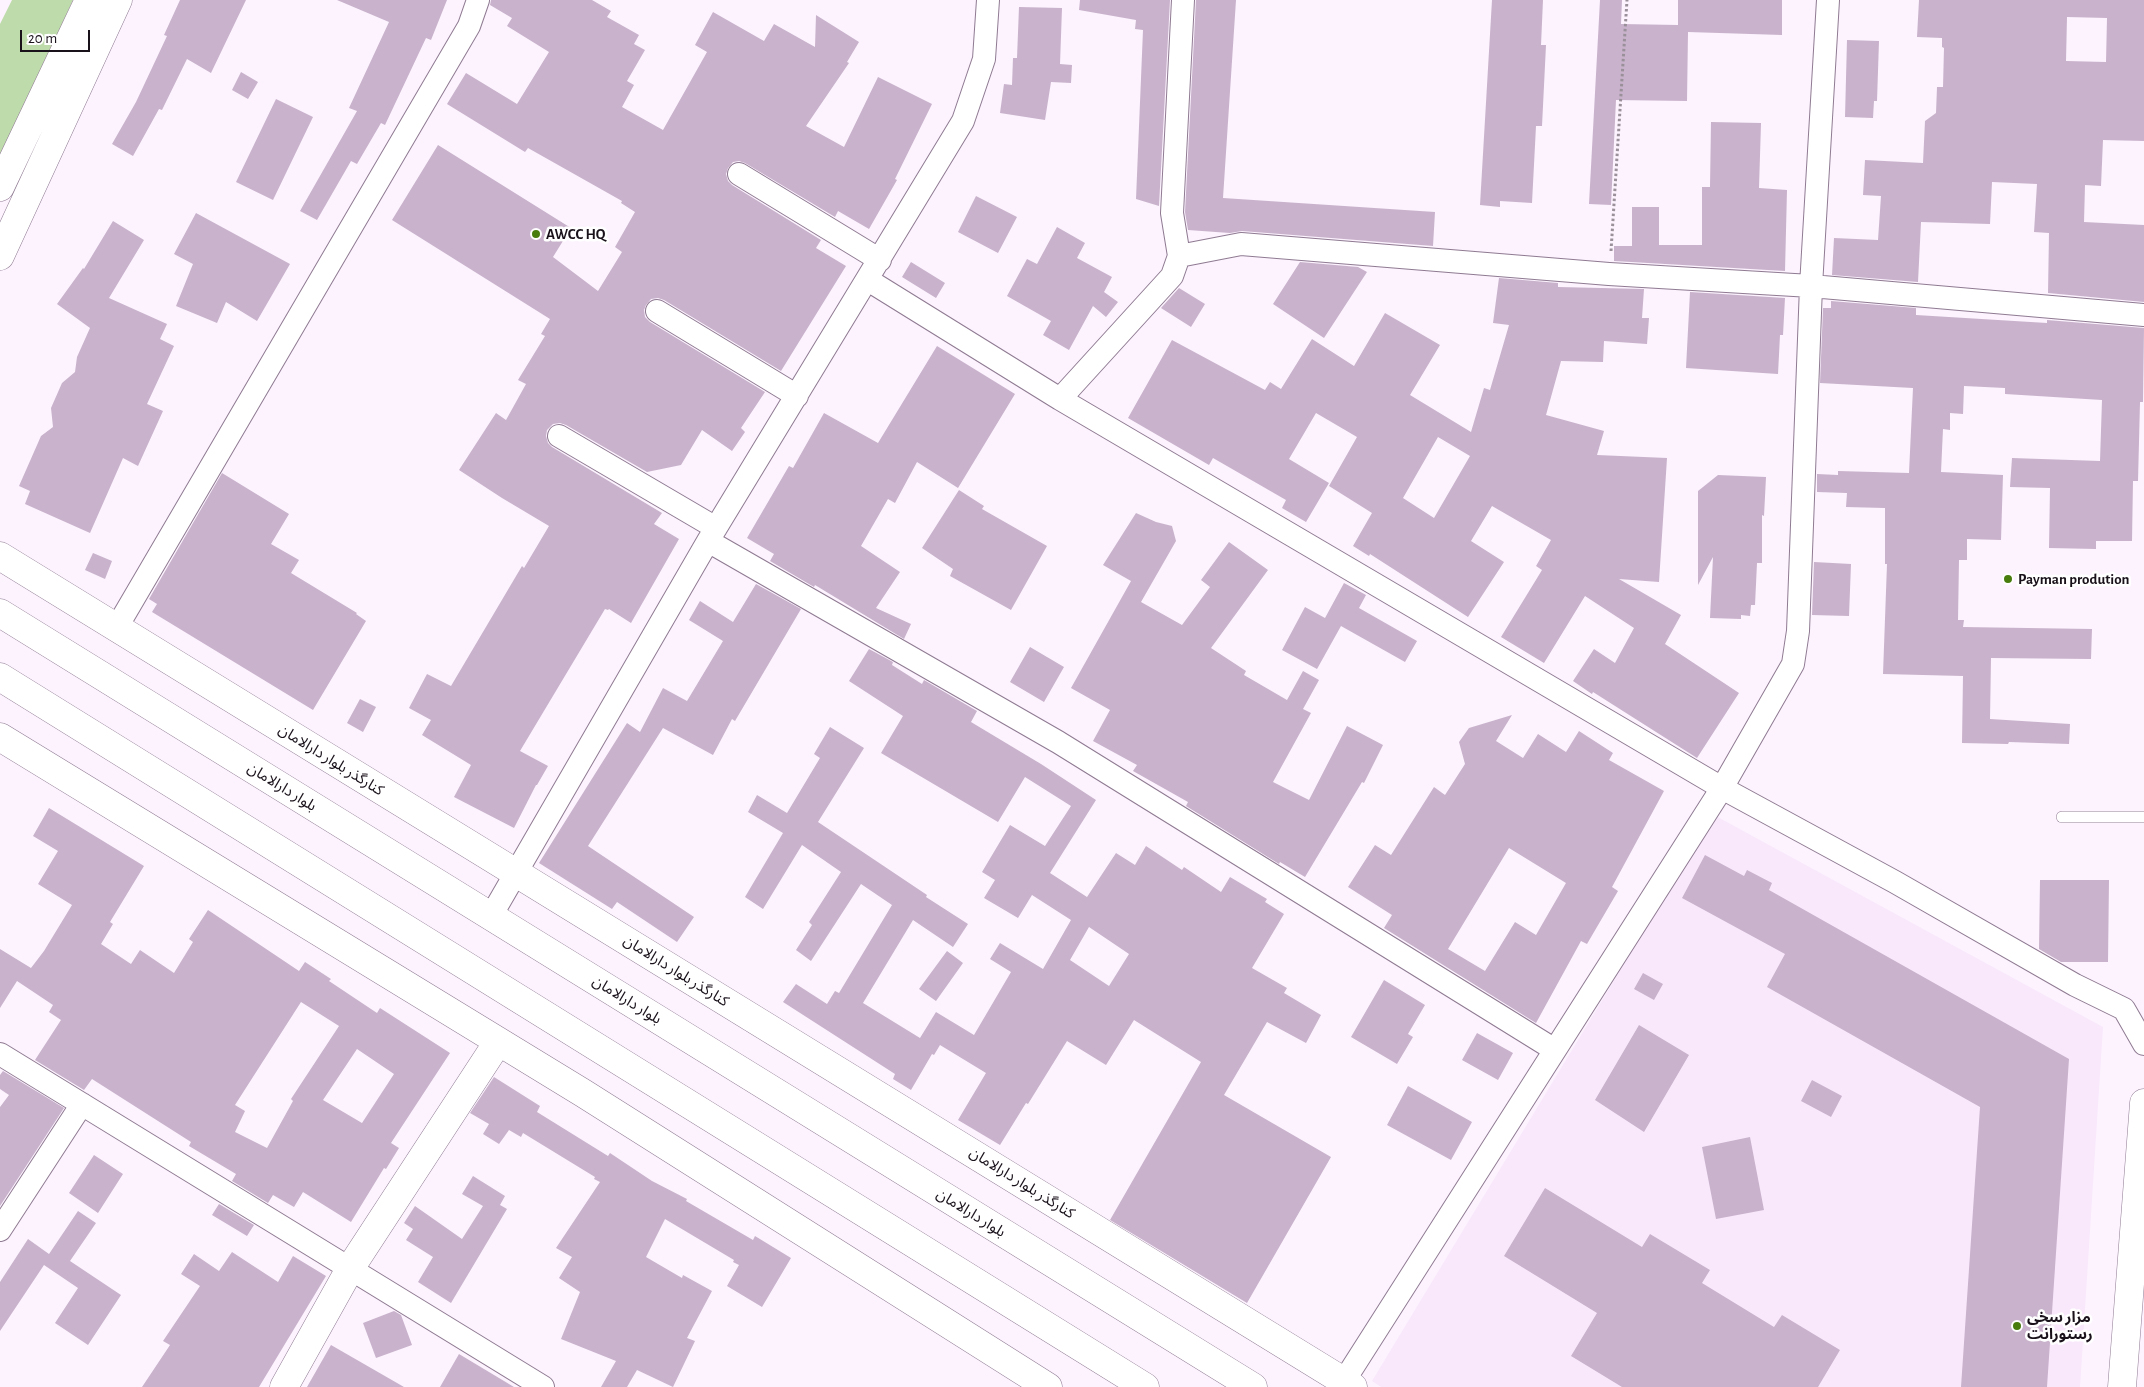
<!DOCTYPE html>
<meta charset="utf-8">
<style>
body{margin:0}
#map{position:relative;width:2144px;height:1387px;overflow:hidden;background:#fcf3fe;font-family:"Alegreya Sans",sans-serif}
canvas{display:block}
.scale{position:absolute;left:20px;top:30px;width:70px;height:22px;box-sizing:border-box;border:2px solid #1a121b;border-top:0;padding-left:6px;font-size:15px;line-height:18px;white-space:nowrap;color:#1a121b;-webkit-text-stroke:4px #fff;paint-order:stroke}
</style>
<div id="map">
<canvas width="2144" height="1387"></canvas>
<div class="scale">20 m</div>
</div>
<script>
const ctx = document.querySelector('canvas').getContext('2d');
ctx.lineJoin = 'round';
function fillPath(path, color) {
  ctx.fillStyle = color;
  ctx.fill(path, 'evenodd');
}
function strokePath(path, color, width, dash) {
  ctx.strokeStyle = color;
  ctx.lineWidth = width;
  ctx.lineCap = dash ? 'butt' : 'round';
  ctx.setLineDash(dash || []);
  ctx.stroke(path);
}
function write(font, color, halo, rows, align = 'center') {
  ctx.font = font + ' "Alegreya Sans","Noto Sans Arabic",sans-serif';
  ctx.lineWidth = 5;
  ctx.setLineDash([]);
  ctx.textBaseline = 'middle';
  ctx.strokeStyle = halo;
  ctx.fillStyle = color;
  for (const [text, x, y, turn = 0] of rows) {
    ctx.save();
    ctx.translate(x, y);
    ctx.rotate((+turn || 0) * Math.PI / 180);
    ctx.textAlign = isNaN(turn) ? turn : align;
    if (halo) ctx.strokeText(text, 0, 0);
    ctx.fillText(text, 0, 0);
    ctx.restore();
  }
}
fillPath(new Path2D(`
 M 1714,815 L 2103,1027 L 2080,1387 L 1381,1387 L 1372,1381 Z`), '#f9e8fc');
fillPath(new Path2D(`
 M 12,0 L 73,0 L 0,162 L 0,24 Z`), '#bedcab');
fillPath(new Path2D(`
 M 180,0 L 246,0 L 211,73 L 187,59 L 162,110 L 159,109 L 133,156 L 112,144 L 136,102 L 167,36 L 164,35 Z
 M 337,0 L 447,0 L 431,40 L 426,38 L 385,125 L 381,123 L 357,164 L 351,161 L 317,220 L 300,211 L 357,111 L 349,108 L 389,22 Z
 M 491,0 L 592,0 L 611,11 L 607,17 L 639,35 L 634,44 L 645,50 L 627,81 L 634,85 L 622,107 L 663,130 L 707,52 L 695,45 L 713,12 L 764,41 L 774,24 L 815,47 L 816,15 L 859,42 L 847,62 L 849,63 L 806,126 L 844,147 L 878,77 L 932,104 L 895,179 L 897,180 L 869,229 L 838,211 L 835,217 L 745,163 L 739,161 L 733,162 L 728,168 L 726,174 L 728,181 L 732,185 L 821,240 L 816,248 L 846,266 L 781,371 L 664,300 L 658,298 L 651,299 L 646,305 L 644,310 L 645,317 L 650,322 L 765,392 L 741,428 L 745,432 L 732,451 L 702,430 L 681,465 L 647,472 L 566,425 L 560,423 L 553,424 L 547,430 L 546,436 L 548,443 L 552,447 L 662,513 L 654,524 L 679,539 L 631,623 L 609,609 L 608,610 L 605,609 L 520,751 L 548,766 L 537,785 L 536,785 L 514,828 L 454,797 L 471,765 L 422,735 L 431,720 L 409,708 L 427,674 L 451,686 L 522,566 L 524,568 L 549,526 L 502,498 L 459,470 L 496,413 L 506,420 L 526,384 L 518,380 L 545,336 L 541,334 L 550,319 L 392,220 L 438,145 L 571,228 L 553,257 L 598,291 L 622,252 L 615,247 L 635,212 L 621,203 L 622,201 L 528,148 L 525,152 L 447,104 L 466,73 L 517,104 L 549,52 L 507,26 L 512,18 L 490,5 Z
 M 1080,0 L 1170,0 L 1159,206 L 1136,199 L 1143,30 L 1135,29 L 1136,20 L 1079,10 Z
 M 1196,0 L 1236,0 L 1223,198 L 1435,212 L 1433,246 L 1242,231 L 1230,233 L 1188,230 L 1185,212 Z
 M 1492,0 L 1543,0 L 1541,45 L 1546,45 L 1542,126 L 1536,126 L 1532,203 L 1500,201 L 1500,207 L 1480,205 Z
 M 1600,0 L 1622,0 L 1621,24 L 1678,25 L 1678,0 L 1782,0 L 1782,35 L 1688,32 L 1687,101 L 1616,100 L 1611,205 L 1589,204 Z
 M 1919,0 L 2144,0 L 2144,141 L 2103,140 L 2101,186 L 2085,185 L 2084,222 L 2144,225 L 2144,302 L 2048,293 L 2049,233 L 2034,232 L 2037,184 L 1992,182 L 1990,224 L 1921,222 L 1918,282 L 1832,275 L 1834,238 L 1878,240 L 1881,196 L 1863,195 L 1865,160 L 1923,163 L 1925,121 L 1936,113 L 1937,87 L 1943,87 L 1944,48 L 1942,47 L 1942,38 L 1917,37 ZM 2067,17 L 2107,18 L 2106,62 L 2066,61 Z
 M 1019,7 L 1062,8 L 1060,64 L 1072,65 L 1071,83 L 1051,82 L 1045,120 L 1000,113 L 1004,84 L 1012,85 L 1013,58 L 1017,58 Z
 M 1847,40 L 1879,41 L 1877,101 L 1874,101 L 1873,118 L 1845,117 Z
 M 241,72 L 258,82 L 248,99 L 232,90 Z
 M 276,99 L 313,117 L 273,200 L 236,182 Z
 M 1711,122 L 1761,123 L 1759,188 L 1787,190 L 1785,271 L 1614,261 L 1614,246 L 1632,246 L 1632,207 L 1659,207 L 1659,245 L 1702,245 L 1702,187 L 1710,187 Z
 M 976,196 L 1017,217 L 998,253 L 958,232 Z
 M 196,213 L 290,264 L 257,321 L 226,302 L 217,323 L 176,306 L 193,264 L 174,254 Z
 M 113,221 L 144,240 L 109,298 L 167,324 L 160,339 L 174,346 L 147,404 L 163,411 L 138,466 L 123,458 L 90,533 L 25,504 L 30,491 L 19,486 L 41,436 L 53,427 L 51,408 L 62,383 L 75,372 L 77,357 L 90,328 L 57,304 L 83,268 L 84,269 Z
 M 1057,227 L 1085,243 L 1077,258 L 1112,277 L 1104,292 L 1118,302 L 1106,317 L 1093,306 L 1069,350 L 1043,335 L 1051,321 L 1007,296 L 1027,259 L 1037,264 Z
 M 911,262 L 945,283 L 936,298 L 902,277 Z
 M 1300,262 L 1358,267 L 1367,272 L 1324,338 L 1273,304 Z
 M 1499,278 L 1558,283 L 1558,287 L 1644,289 L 1642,318 L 1649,318 L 1647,344 L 1604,341 L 1603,362 L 1561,361 L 1546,415 L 1604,431 L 1597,455 L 1667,458 L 1659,582 L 1619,579 L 1681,615 L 1665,644 L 1739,693 L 1697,758 L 1593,692 L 1592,694 L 1573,681 L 1594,649 L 1615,663 L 1634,628 L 1585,596 L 1544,663 L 1501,637 L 1542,570 L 1536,566 L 1551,540 L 1492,506 L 1471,541 L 1504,562 L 1468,617 L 1370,554 L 1369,556 L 1353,546 L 1372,513 L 1329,486 L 1357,437 L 1316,413 L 1289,459 L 1329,483 L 1306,522 L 1282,508 L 1286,500 L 1213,458 L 1209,465 L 1128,418 L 1172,340 L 1265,390 L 1270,382 L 1281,389 L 1312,339 L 1354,366 L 1385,313 L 1440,345 L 1410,395 L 1471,432 L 1484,388 L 1490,390 L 1509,325 L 1493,323 ZM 1438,437 L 1470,456 L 1434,518 L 1403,498 Z
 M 1179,288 L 1205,304 L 1191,327 L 1161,308 Z
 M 1690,292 L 1785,298 L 1783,335 L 1780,335 L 1778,374 L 1686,368 Z
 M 1831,301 L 1916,308 L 1916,315 L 2047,323 L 2047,320 L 2144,328 L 2143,402 L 2140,402 L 2138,481 L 2133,481 L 2132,541 L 2096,541 L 2096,549 L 2049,548 L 2050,488 L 2010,487 L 2012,458 L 2100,461 L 2102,400 L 2005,394 L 2005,388 L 1964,386 L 1963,414 L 1950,413 L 1950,430 L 1943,429 L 1941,472 L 2003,475 L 2001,540 L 1967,539 L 1967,560 L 1959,560 L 1958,620 L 1964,620 L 1963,627 L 2092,629 L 2091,659 L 1991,658 L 1990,719 L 2070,724 L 2069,744 L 2009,742 L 2008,744 L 1962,743 L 1963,676 L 1883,674 L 1887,564 L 1885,564 L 1885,508 L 1846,507 L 1847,493 L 1817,492 L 1817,474 L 1838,475 L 1838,471 L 1909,473 L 1913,388 L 1820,383 L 1823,308 L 1831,308 Z
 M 937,346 L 1015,394 L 958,488 L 917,462 L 895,503 L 888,499 L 861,546 L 900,572 L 876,608 L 911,624 L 904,639 L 815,585 L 814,587 L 770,561 L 774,554 L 747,538 L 789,466 L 793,468 L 824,413 L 878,443 Z
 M 222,473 L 289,514 L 271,544 L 299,560 L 291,573 L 357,613 L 356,614 L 366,621 L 313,710 L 152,612 L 157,604 L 149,599 Z
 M 1718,475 L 1766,477 L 1764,516 L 1762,515 L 1762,563 L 1757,563 L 1755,605 L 1751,605 L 1750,616 L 1741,615 L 1741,619 L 1710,618 L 1713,557 L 1698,585 L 1698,491 Z
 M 959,490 L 984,506 L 982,509 L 1047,546 L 1011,610 L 950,576 L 953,569 L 922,548 Z
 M 1136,513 L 1156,522 L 1172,526 L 1176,541 L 1141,602 L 1182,625 L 1210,587 L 1201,580 L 1229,542 L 1268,570 L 1211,648 L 1246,671 L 1244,675 L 1287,700 L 1303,671 L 1319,680 L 1303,709 L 1311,713 L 1273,782 L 1309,800 L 1347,726 L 1383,745 L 1364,783 L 1362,782 L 1305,877 L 1280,862 L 1279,864 L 1186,806 L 1188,802 L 1133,771 L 1137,765 L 1093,741 L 1110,710 L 1071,688 L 1131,581 L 1103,565 Z
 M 93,553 L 112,561 L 105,579 L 85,570 Z
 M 1814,562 L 1851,564 L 1849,616 L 1812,615 Z
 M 1344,583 L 1366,595 L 1359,608 L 1417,641 L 1405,662 L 1341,626 L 1317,669 L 1282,650 L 1305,607 L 1325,618 Z
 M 756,584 L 801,609 L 735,721 L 732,719 L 713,755 L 663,728 L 588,846 L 694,917 L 677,942 L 617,902 L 612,909 L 539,863 L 627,723 L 640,732 L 663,688 L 687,701 L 723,641 L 689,620 L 700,601 L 733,622 Z
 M 1030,647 L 1064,667 L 1044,702 L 1010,682 Z
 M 869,649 L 893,662 L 892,665 L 922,684 L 924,680 L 977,711 L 971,722 L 1041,764 L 1096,800 L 1050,873 L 1087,897 L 1116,853 L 1135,865 L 1146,846 L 1182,870 L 1184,867 L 1221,892 L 1230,877 L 1267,899 L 1265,902 L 1284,914 L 1252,968 L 1287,988 L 1284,993 L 1321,1015 L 1306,1043 L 1267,1022 L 1224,1095 L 1331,1157 L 1247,1303 L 1110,1220 L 1201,1062 L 1134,1020 L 1106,1065 L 1067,1041 L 1028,1104 L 1026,1103 L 1000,1145 L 958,1120 L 986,1073 L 940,1045 L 934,1055 L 932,1054 L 911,1090 L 893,1079 L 895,1074 L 783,1002 L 796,984 L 827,1004 L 835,991 L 839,993 L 892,905 L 861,884 L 811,961 L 796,950 L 812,925 L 809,922 L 841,872 L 802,845 L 763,909 L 745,897 L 783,833 L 748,812 L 757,795 L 787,813 L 820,758 L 814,754 L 830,727 L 864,748 L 818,822 L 927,895 L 926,897 L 968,924 L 953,947 L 913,920 L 863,1003 L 920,1038 L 936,1012 L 974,1035 L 1011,972 L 990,959 L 1000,943 L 1043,969 L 1071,920 L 1032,895 L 1018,918 L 984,898 L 995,880 L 982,872 L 1010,825 L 1045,846 L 1071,806 L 1025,777 L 998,822 L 881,753 L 903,716 L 849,681 ZM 1089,927 L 1129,954 L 1109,986 L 1070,960 Z
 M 360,699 L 376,707 L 363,732 L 347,723 Z
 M 1512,715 L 1496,741 L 1523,758 L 1538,734 L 1566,752 L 1579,731 L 1613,753 L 1609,760 L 1664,791 L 1612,887 L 1618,891 L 1587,944 L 1581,941 L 1536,1023 L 1384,928 L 1392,915 L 1348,887 L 1375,845 L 1391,855 L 1434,787 L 1445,795 L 1465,764 L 1459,742 L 1469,728 ZM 1509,848 L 1566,883 L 1536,935 L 1515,922 L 1485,971 L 1448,949 Z
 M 49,808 L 144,866 L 110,922 L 113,924 L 101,944 L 131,964 L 140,950 L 174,973 L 193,942 L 189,939 L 208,910 L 299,971 L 305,962 L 331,979 L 329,981 L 377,1013 L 380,1008 L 450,1053 L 391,1143 L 399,1148 L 386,1169 L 384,1168 L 351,1222 L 303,1192 L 294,1207 L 273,1195 L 268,1203 L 232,1181 L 236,1174 L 189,1146 L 191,1142 L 92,1079 L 84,1090 L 35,1060 L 61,1020 L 49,1012 L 53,1005 L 17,981 L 0,1008 L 0,949 L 31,968 L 44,951 L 72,905 L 38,884 L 58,851 L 33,836 ZM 301,1002 L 339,1026 L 291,1099 L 293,1101 L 267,1148 L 235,1132 L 245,1111 L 235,1105 ZM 357,1049 L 394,1074 L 362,1123 L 323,1100 Z
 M 1705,855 L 1744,876 L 1747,870 L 1772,883 L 1769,890 L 2069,1059 L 2047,1387 L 1961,1387 L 1980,1107 L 1767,987 L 1785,954 L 1682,898 Z
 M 2040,880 L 2109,880 L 2108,962 L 2061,962 L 2039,949 Z
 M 947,951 L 963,963 L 936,1001 L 919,989 Z
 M 1643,973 L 1663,984 L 1654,1000 L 1634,989 Z
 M 1384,980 L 1425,1005 L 1408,1034 L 1413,1037 L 1397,1064 L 1351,1037 Z
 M 1639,1025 L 1689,1055 L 1644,1132 L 1595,1100 Z
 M 1477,1033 L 1513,1053 L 1498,1080 L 1462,1060 Z
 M 3,1071 L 64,1108 L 0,1206 L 0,1107 L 9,1095 L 0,1089 L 0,1075 Z
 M 494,1077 L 540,1106 L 537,1112 L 608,1156 L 610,1153 L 652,1181 L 687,1199 L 686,1201 L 753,1240 L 755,1236 L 791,1258 L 762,1307 L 727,1286 L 739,1265 L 733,1262 L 734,1260 L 665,1219 L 646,1257 L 682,1278 L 683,1275 L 712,1291 L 687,1338 L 695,1341 L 673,1387 L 637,1370 L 627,1387 L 601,1387 L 616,1361 L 561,1339 L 580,1292 L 559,1278 L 572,1257 L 556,1248 L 600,1182 L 594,1179 L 595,1177 L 523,1133 L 521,1137 L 509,1130 L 499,1144 L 483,1134 L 489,1124 L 470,1113 Z
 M 1812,1080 L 1842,1096 L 1831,1117 L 1801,1101 Z
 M 1408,1086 L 1472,1122 L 1451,1160 L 1387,1125 Z
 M 1750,1137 L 1764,1210 L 1716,1219 L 1702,1147 Z
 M 94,1155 L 123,1174 L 98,1213 L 69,1193 Z
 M 473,1176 L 505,1196 L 500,1205 L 507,1209 L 451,1303 L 418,1282 L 433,1257 L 406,1240 L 413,1229 L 404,1223 L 415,1206 L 462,1239 L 483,1206 L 462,1194 Z
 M 1545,1188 L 1642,1247 L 1650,1234 L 1710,1270 L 1702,1283 L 1774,1327 L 1782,1315 L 1840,1350 L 1818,1387 L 1622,1387 L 1571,1356 L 1597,1313 L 1504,1256 Z
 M 219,1204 L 254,1225 L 247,1236 L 212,1215 Z
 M 78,1211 L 96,1223 L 70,1261 L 121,1295 L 88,1345 L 55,1323 L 78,1288 L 44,1265 L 0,1331 L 0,1282 L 28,1239 L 49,1254 Z
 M 232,1252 L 278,1282 L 293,1256 L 326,1276 L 259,1387 L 142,1387 L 170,1345 L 163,1341 L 200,1286 L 181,1274 L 194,1254 L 219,1271 Z
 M 394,1311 L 401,1315 L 412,1345 L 376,1358 L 363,1323 Z
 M 331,1345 L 404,1387 L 307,1387 Z
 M 459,1354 L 514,1387 L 440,1387 Z`), '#c9b2cc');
const service = new Path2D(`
 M 2062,817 L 2144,817`);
const minor = new Path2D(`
 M 739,174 L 880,260
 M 1179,256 L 1241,244 L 1609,274 L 1811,286 L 2144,315
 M 868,280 L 1060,399 L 1722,788 L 1895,882 L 2075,985 L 2124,1009 L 2144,1044
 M 657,311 L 797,396
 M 1060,399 L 1172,276 L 1179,256 L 1172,213 L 1183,0
 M 559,436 L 716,528
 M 708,541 L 1058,742 L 1555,1050
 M 117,627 L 469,26 L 478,0
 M 491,916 L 708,541 L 963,121 L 984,59 L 988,0
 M 0,1054 L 543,1387
 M 0,1230 L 82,1104
 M 1344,1381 L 1722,788 L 1793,664 L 1798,631 L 1811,286 L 1828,0`);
const tertiary = new Path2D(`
 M 0,556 L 1353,1387
 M 0,737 L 583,1093 L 1048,1387
 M 284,1387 L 351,1267 L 498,1042`);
const secondary = new Path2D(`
 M 0,187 L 89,0
 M 0,256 L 118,0
 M 0,613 L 1253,1387
 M 0,677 L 1145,1387`);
const trunk = new Path2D(`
 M 2122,1387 L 2144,1103`);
strokePath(service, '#8f7a92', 12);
strokePath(minor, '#8f7a92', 24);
strokePath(tertiary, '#8f7a92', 29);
strokePath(secondary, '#8f7a92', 29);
strokePath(trunk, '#8f7a92', 29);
strokePath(new Path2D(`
 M 1611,251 L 1627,0`), '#99909a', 3, [2.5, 2.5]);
strokePath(service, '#fff', 11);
strokePath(minor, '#fff', 22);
strokePath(tertiary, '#fff', 28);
strokePath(secondary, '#fff', 28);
strokePath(trunk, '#fff', 28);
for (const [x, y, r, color] of [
 [536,234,5,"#487c0d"],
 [2008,579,5,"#487c0d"],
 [2017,1326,5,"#487c0d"]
]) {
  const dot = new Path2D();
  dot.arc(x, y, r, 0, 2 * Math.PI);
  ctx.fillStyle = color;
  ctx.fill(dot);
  strokePath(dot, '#fff', 2);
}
write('bold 15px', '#1a121b', '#fff', [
 ["AWCC HQ",546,234],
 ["Payman prodution",2018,579],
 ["مزار سخی",2027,1317],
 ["رستورانت",2027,1334]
], 'left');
write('15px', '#1a121b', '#fff', [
 ["کنارگذر بلوار دارالامان",331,760,32],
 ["بلوار دارالامان",282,787,32],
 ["کنارگذر بلوار دارالامان",676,971,32],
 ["بلوار دارالامان",627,1000,32],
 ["کنارگذر بلوار دارالامان",1022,1183,32],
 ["بلوار دارالامان",971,1213,32]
]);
</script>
